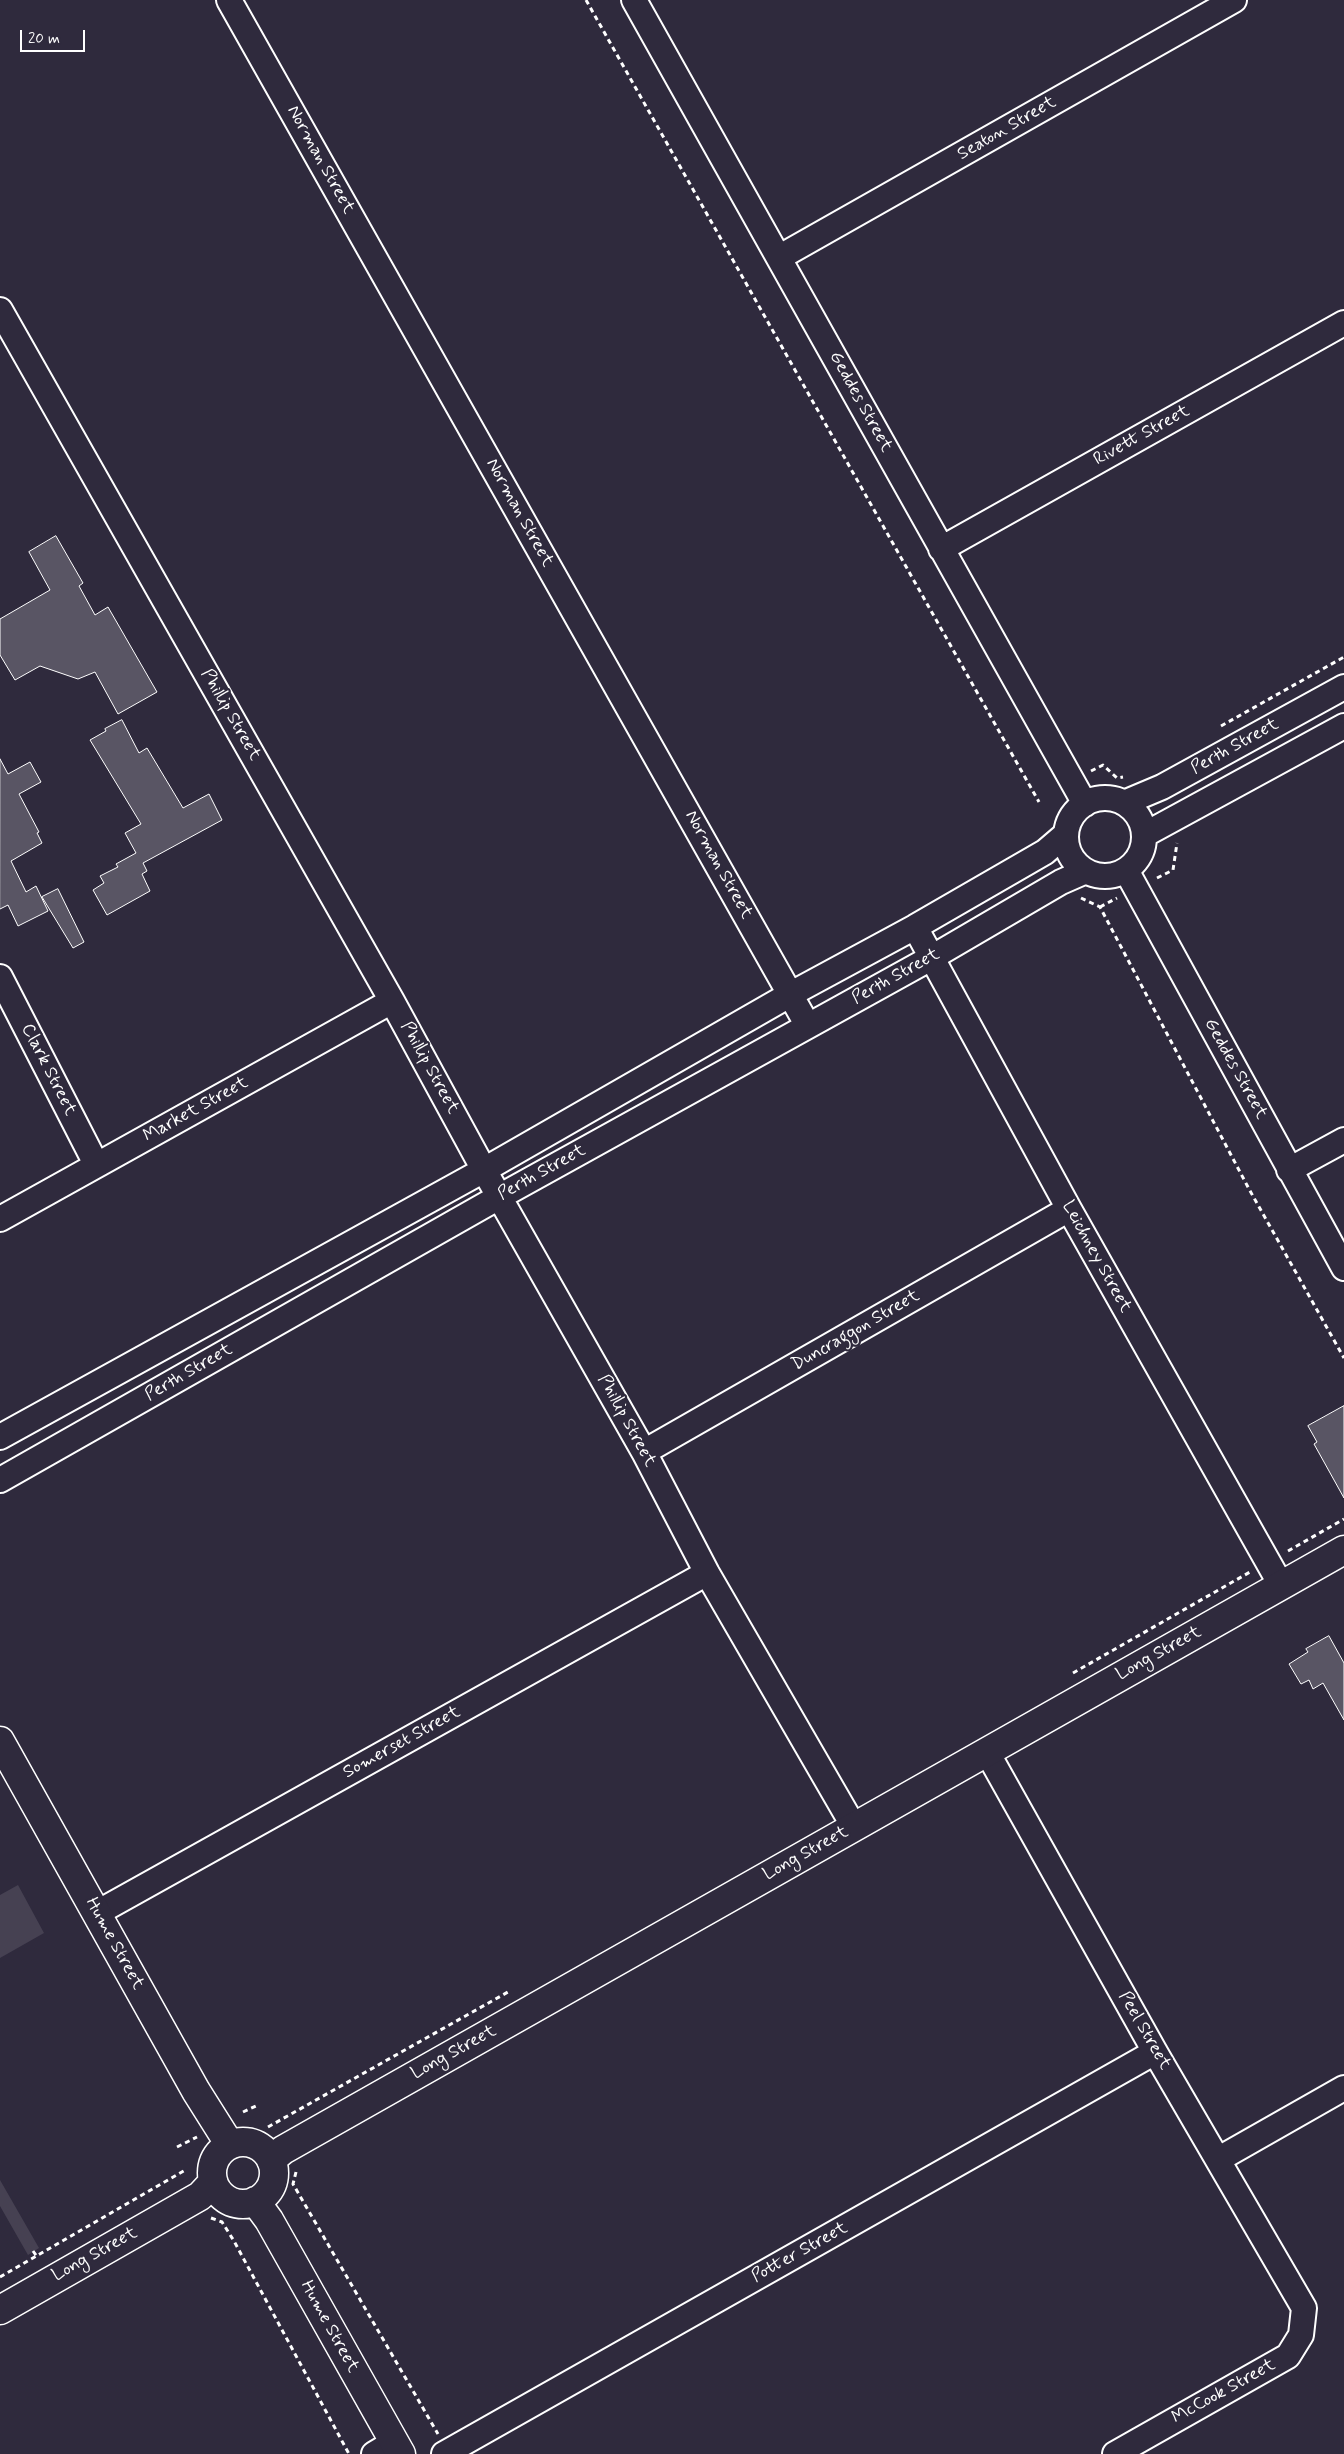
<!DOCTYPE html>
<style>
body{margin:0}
#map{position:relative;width:1344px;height:2454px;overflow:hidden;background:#2f2a3d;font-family:Mynerve,sans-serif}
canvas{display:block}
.scale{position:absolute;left:20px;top:30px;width:65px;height:22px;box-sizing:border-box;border:2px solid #fff;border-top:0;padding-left:6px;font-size:15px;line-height:18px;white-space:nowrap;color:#fff;-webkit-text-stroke:4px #2f2a3d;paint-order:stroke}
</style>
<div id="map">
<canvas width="1344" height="2454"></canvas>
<div class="scale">20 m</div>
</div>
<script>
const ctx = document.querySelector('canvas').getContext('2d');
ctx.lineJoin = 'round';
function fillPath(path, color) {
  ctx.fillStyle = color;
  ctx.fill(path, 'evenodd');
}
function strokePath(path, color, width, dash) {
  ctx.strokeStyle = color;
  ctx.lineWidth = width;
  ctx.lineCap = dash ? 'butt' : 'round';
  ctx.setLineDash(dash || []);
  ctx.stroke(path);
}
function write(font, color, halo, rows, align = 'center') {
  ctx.font = font + ' Mynerve,sans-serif';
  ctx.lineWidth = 4.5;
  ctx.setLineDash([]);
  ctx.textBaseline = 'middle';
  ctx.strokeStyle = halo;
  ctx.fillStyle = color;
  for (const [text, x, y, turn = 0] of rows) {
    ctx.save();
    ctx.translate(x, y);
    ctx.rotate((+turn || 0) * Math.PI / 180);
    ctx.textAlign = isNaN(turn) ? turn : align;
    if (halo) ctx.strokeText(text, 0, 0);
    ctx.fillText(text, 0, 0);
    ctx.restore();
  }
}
fillPath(new Path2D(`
 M 18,1885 L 44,1933 L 0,1958 L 0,1895 Z
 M 0,2180 L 39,2248 L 28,2255 L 0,2206 Z`), '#464152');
const building = new Path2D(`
 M 56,536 L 83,583 L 79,586 L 95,615 L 108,607 L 157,692 L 118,714 L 95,672 L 78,679 L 40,666 L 15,680 L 0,655 L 0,619 L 50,590 L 29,552 Z
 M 122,720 L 139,753 L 147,748 L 183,808 L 209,794 L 222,820 L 143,863 L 147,871 L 142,874 L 150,891 L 107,915 L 93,890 L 104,883 L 100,876 L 118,867 L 116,864 L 136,853 L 125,833 L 141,824 L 90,740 L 106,731 L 105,729 Z
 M 0,759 L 8,774 L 30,762 L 41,782 L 19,794 L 39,832 L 37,833 L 42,843 L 11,861 L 26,892 L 36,886 L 48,911 L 18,926 L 8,905 L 0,909 Z
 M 58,889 L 84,942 L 73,948 L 42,897 Z
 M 1344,1406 L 1344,1498 L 1314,1444 L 1317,1442 L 1308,1426 Z
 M 1329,1636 L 1344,1663 L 1344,1720 L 1323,1683 L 1313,1689 L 1309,1680 L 1301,1684 L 1289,1664 L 1308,1652 L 1306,1649 Z`);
fillPath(building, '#595564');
strokePath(building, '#fff', 1);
const street = new Path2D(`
 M 229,0 L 808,1026
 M 634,0 L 1085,804
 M 780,257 L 1234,0
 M 0,310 L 392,1001 L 484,1170 L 644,1452 L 707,1573 L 854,1827
 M 941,549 L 1344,323
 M1066 837a39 39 0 1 1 78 0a39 39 0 1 1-78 0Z
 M 1124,803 L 1162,787 L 1344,687
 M 1144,835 L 1344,726
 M 1126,870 L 1344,1268
 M 915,927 L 1069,1209 L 1281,1585
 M 0,977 L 96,1164
 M 1289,1170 L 1344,1140
 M 0,1219 L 392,1001
 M 0,1437 L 484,1170 L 791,994 L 915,927 L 1045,852 L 1066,834
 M 644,1452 L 1069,1209
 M 0,1480 L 499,1197 L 931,958 L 1061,882 L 1086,871
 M 987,1752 L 1155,2052 L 1304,2308 L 1301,2335 L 1288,2356 L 1115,2454
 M 97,1913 L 707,1573
 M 1219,2159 L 1344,2088
 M 374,2454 L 394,2442
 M 444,2454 L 1155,2052`);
const secondary = new Path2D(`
 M 0,1741 L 196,2091 L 230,2145
 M212 2173a31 31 0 1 1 62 0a31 31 0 1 1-62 0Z
 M 271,2160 L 283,2150 L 1344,1550
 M 255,2201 L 269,2220 L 401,2454
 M 0,2310 L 200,2196 L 213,2182`);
strokePath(street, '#fff', 28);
strokePath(secondary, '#fff', 31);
strokePath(new Path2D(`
 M 586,0 L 1039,802
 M 1221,726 L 1344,657
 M 1091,771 L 1103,765 L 1117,778 L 1123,777
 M 1157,878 L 1173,870 L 1177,843
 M 1081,898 L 1100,907 L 1249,1189 L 1344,1358
 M 1100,907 L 1117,898
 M 1288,1551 L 1344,1519
 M 1073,1673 L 1250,1572
 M 243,2112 L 256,2106
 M 268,2127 L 508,1992
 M 177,2147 L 197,2137
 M 296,2172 L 293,2184 L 438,2434
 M 211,2218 L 222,2222 L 234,2241 L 349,2454
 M 33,2251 L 38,2258
 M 0,2277 L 187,2169`), '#fff', 3, [5, 4]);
strokePath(street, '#2f2a3d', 24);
strokePath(secondary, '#2f2a3d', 28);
write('18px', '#fff', '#2f2a3d', [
 ["Seaton Street",1007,129,-30],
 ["Norman Street",320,160,61],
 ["Geddes Street",860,402,61],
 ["Rivett Street",1142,436,-29],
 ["Norman Street",519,513,61],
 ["Phillip Street",230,715,60],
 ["Perth Street",1235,747,-29],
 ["Norman Street",718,865,61],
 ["Perth Street",896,977,-29],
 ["Phillip Street",429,1068,61],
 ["Geddes Street",1235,1069,61],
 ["Clark Street",48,1070,63],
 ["Market Street",196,1110,-29],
 ["Perth Street",542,1173,-29],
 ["Leichney Street",1096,1257,61],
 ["Duncraggon Street",856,1331,-30],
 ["Perth Street",189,1373,-30],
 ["Phillip Street",626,1421,61],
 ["Long Street",1159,1654,-29],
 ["Somerset Street",402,1743,-29],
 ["Long Street",806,1854,-29],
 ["Hume Street",114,1944,61],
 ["Peel Street",1144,2031,60],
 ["Long Street",454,2053,-29],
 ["Potter Street",800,2253,-29],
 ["Long Street",95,2255,-29],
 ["Hume Street",329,2327,61],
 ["McCook Street",1224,2392,-29]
]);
</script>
